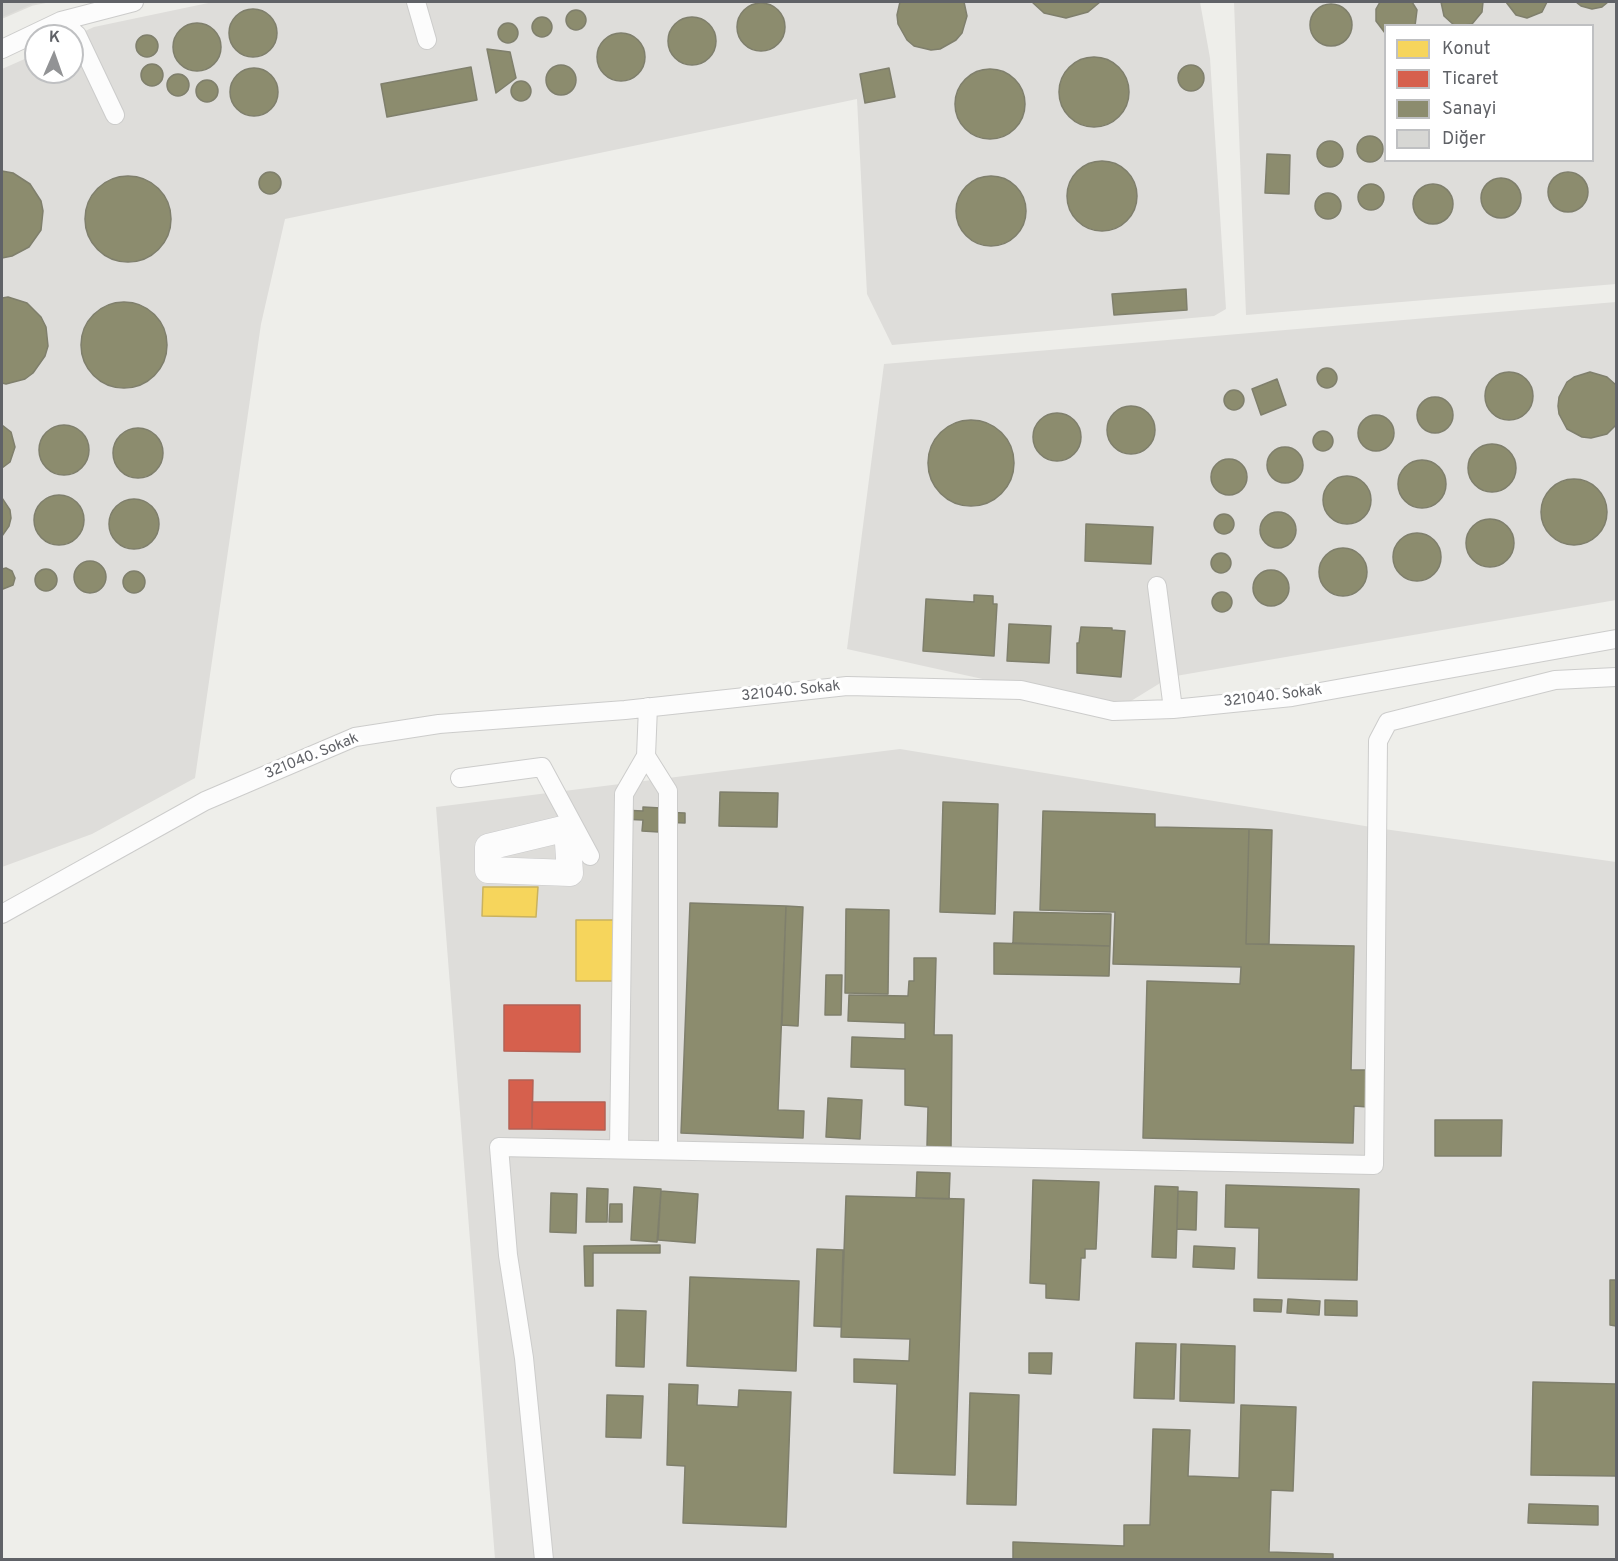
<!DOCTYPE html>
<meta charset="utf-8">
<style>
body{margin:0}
#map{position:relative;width:1618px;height:1561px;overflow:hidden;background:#eeeeea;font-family:Overpass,sans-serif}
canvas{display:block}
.frame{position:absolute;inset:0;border:3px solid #606267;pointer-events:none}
.legend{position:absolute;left:1384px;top:24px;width:210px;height:138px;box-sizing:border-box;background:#fff;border:2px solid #bfc0c2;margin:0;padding:8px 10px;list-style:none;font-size:18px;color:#606267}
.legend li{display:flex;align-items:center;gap:12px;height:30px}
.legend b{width:30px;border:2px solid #bfc0c2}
.north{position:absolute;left:24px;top:24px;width:60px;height:60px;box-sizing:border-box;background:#fff;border:2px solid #bfc0c2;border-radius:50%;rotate:2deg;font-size:16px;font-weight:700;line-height:24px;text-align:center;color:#606267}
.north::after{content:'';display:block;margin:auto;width:21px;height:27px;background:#929395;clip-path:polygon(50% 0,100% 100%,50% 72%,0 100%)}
</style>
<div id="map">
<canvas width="1618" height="1561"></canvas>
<div class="frame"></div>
<ul class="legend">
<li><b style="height:16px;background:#f6d55c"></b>Konut</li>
<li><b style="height:16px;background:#d6604d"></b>Ticaret</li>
<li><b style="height:16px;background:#8c8c6e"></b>Sanayi</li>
<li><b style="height:16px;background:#d7d7d4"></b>Diğer</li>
</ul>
<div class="north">K</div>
</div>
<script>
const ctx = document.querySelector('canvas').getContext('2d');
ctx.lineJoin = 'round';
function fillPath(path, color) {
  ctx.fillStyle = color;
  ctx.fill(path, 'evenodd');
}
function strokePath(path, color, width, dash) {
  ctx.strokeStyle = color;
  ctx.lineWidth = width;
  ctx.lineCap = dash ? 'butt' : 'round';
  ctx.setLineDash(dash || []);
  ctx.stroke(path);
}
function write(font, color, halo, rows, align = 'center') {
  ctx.font = font + ' Overpass,sans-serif';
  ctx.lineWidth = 6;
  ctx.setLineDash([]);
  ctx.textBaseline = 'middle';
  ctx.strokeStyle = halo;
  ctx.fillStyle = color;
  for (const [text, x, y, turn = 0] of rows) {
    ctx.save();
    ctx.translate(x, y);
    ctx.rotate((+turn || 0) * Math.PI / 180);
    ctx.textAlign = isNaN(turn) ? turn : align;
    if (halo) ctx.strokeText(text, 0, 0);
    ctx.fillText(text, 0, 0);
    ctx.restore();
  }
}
fillPath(new Path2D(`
 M 213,2 L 1200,2 L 1210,58 L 1226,309 L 1214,316 L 892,345 L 867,294 L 857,99 L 285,219 L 261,324 L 195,778 L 92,834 L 2,867 L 2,69 L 36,54 L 36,72 L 72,72 L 72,37 L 94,27 Z
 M 1234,2 L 1616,2 L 1616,284 L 1246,315 ZM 1386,26 L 1592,26 L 1592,160 L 1386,160 Z
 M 1616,302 L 1616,600 L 1170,677 L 1118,709 L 847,649 L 884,364 Z
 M 900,749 L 1377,828 L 1616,862 L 1616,1559 L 495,1559 L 436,807 Z`), '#deddda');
const homes = new Path2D(`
 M 483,887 L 538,887 L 536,917 L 482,916 Z
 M 576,920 L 619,920 L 618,981 L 576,981 Z`);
fillPath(homes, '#f6d55c');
strokePath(homes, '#c9b25f', 1.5);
const shops = new Path2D(`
 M 504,1005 L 580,1005 L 580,1052 L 504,1051 Z
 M 509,1080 L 533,1080 L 532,1129 L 509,1129 Z
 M 532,1102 L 605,1102 L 605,1130 L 532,1129 Z`);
fillPath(shops, '#d6604d');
strokePath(shops, '#b36155', 1.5);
const industry = new Path2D(`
 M 900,2 L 964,2 L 967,16 L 962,33 L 956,40 L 940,49 L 931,50 L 914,46 L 907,40 L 898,24 L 897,15 Z
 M 1032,2 L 1100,2 L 1088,12 L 1066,18 L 1044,13 Z
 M 1380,2 L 1412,2 L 1417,10 L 1415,26 L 1386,26 L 1385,33 L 1376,21 L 1376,9 Z
 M 1441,2 L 1483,2 L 1482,12 L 1472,24 L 1455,26 L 1444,16 Z
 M 1506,2 L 1547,2 L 1542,12 L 1527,18 L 1516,15 Z
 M 1576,2 L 1608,2 L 1602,7 L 1592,9 L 1581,6 Z
 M737 27a24 24 0 1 1 48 0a24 24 0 1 1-48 0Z
 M1310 25a21 21 0 1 1 42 0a21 21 0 1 1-42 0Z
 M229 33a24 24 0 1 1 48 0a24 24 0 1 1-48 0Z
 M566 20a10 10 0 1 1 20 0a10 10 0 1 1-20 0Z
 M532 27a10 10 0 1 1 20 0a10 10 0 1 1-20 0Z
 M668 41a24 24 0 1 1 48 0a24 24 0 1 1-48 0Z
 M498 33a10 10 0 1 1 20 0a10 10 0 1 1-20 0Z
 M173 47a24 24 0 1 1 48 0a24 24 0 1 1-48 0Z
 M597 57a24 24 0 1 1 48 0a24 24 0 1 1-48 0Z
 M136 46a11 11 0 1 1 22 0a11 11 0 1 1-22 0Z
 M 487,49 L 510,52 L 516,78 L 496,93 Z
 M1059 92a35 35 0 1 1 70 0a35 35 0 1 1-70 0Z
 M141 75a11 11 0 1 1 22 0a11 11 0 1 1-22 0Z
 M1178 78a13 13 0 1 1 26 0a13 13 0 1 1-26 0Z
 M546 80a15 15 0 1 1 30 0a15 15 0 1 1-30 0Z
 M 471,67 L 477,100 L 387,117 L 381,84 Z
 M 889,68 L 895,97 L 865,103 L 860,74 Z
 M230 92a24 24 0 1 1 48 0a24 24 0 1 1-48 0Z
 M955 104a35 35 0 1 1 70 0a35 35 0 1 1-70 0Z
 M167 85a11 11 0 1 1 22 0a11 11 0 1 1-22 0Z
 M196 91a11 11 0 1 1 22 0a11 11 0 1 1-22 0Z
 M511 91a10 10 0 1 1 20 0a10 10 0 1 1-20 0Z
 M1357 149a13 13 0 1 1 26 0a13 13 0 1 1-26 0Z
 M1317 154a13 13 0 1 1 26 0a13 13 0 1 1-26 0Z
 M 1267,154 L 1290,155 L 1289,194 L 1265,193 Z
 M1067 196a35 35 0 1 1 70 0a35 35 0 1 1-70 0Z
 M 2,171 L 13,173 L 30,184 L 41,201 L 43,211 L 41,230 L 29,247 L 12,256 L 2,258 Z
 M1548 192a20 20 0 1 1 40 0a20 20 0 1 1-40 0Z
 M259 183a11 11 0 1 1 22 0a11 11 0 1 1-22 0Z
 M85 219a43 43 0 1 1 86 0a43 43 0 1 1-86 0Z
 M956 211a35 35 0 1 1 70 0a35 35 0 1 1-70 0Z
 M1481 198a20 20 0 1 1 40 0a20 20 0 1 1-40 0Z
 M1358 197a13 13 0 1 1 26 0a13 13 0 1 1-26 0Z
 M1413 204a20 20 0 1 1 40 0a20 20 0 1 1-40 0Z
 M1315 206a13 13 0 1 1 26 0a13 13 0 1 1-26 0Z
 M 1186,289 L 1187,310 L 1114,315 L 1112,294 Z
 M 8,297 L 27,303 L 41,317 L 46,327 L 48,346 L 45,356 L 33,373 L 25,379 L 6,384 L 2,383 L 2,298 Z
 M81 345a43 43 0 1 1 86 0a43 43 0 1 1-86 0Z
 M1317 378a10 10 0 1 1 20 0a10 10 0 1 1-20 0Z
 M1485 396a24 24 0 1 1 48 0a24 24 0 1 1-48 0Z
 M 1590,372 L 1607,377 L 1616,385 L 1616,425 L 1607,434 L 1591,438 L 1582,437 L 1567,429 L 1559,414 L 1558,406 L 1559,397 L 1567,382 L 1574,377 Z
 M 1277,379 L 1286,405 L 1261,415 L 1252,389 Z
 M1224 400a10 10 0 1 1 20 0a10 10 0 1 1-20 0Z
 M1417 415a18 18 0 1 1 36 0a18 18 0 1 1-36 0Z
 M1107 430a24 24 0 1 1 48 0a24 24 0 1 1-48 0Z
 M1033 437a24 24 0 1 1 48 0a24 24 0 1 1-48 0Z
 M1358 433a18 18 0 1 1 36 0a18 18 0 1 1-36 0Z
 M928 463a43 43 0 1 1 86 0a43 43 0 1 1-86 0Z
 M 2,425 L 11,432 L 15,447 L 10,462 L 2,468 Z
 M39 450a25 25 0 1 1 50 0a25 25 0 1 1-50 0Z
 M113 453a25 25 0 1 1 50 0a25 25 0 1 1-50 0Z
 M1313 441a10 10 0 1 1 20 0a10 10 0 1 1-20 0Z
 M1468 468a24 24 0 1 1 48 0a24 24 0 1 1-48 0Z
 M1267 465a18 18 0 1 1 36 0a18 18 0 1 1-36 0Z
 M1211 477a18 18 0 1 1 36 0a18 18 0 1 1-36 0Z
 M1398 484a24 24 0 1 1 48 0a24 24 0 1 1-48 0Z
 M1323 500a24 24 0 1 1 48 0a24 24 0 1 1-48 0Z
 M1541 512a33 33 0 1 1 66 0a33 33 0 1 1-66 0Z
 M34 520a25 25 0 1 1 50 0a25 25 0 1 1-50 0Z
 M 2,498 L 10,510 L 11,518 L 9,526 L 2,536 Z
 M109 524a25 25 0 1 1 50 0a25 25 0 1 1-50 0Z
 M1260 530a18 18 0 1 1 36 0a18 18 0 1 1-36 0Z
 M1214 524a10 10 0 1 1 20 0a10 10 0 1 1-20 0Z
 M1466 543a24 24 0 1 1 48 0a24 24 0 1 1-48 0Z
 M 1086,524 L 1153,527 L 1151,564 L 1085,561 Z
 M1393 557a24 24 0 1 1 48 0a24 24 0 1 1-48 0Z
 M1319 572a24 24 0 1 1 48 0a24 24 0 1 1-48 0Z
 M1211 563a10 10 0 1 1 20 0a10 10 0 1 1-20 0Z
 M74 577a16 16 0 1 1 32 0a16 16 0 1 1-32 0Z
 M 6,568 L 12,571 L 15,578 L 13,585 L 3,589 L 2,589 L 2,569 Z
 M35 580a11 11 0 1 1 22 0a11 11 0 1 1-22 0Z
 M1253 588a18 18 0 1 1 36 0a18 18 0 1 1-36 0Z
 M123 582a11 11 0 1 1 22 0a11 11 0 1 1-22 0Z
 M1212 602a10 10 0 1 1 20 0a10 10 0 1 1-20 0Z
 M 974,595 L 993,596 L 993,604 L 997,604 L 994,656 L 923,651 L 926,599 L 974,602 Z
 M 1009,624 L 1051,626 L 1049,663 L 1007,661 Z
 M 1081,627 L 1112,628 L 1112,630 L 1125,631 L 1121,677 L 1077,673 L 1077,643 L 1079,643 Z
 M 720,792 L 778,793 L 777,827 L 719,826 Z
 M 943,802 L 998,804 L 995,914 L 940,912 Z
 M 643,807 L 661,808 L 660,812 L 685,813 L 685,823 L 660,822 L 659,832 L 642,831 L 643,820 L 620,819 L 621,810 L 643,811 Z
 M 1043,811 L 1155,814 L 1155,827 L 1249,829 L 1246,944 L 1354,946 L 1351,1070 L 1369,1070 L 1368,1107 L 1354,1106 L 1353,1143 L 1143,1138 L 1147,981 L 1240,984 L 1241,967 L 1113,964 L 1115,912 L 1040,910 Z
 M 1249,829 L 1272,830 L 1269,944 L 1246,944 Z
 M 690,903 L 786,906 L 778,1110 L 804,1111 L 803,1138 L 681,1133 Z
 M 786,906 L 803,907 L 798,1026 L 782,1025 Z
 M 846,909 L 889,910 L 888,994 L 845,993 Z
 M 1014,912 L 1111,914 L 1110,946 L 1013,943 Z
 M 994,943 L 1110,946 L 1109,976 L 994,974 Z
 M 914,958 L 936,958 L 934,1035 L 952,1035 L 951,1148 L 927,1146 L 928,1107 L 905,1105 L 905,1069 L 851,1067 L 852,1037 L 905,1039 L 905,1023 L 848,1021 L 849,995 L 908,996 L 909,981 L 914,981 Z
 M 826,975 L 842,975 L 841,1015 L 825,1015 Z
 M 828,1098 L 862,1100 L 860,1139 L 826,1137 Z
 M 1435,1120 L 1502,1120 L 1501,1156 L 1435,1156 Z
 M 917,1172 L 950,1173 L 949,1199 L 916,1198 Z
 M 1033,1180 L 1099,1182 L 1096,1249 L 1085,1249 L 1085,1258 L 1081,1258 L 1079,1300 L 1046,1298 L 1046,1284 L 1030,1283 Z
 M 1226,1185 L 1359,1189 L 1357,1280 L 1258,1278 L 1259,1228 L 1225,1227 Z
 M 1155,1186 L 1178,1187 L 1176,1258 L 1152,1257 Z
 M 634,1187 L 661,1189 L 657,1242 L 631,1240 Z
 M 587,1188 L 608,1189 L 607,1222 L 586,1222 Z
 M 661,1191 L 698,1194 L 695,1243 L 658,1240 Z
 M 1178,1191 L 1197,1192 L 1196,1230 L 1177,1229 Z
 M 551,1193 L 577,1194 L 576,1233 L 550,1232 Z
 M 846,1196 L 964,1199 L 955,1475 L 894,1473 L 897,1384 L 854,1382 L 854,1359 L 909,1361 L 910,1339 L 841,1337 Z
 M 610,1204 L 622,1204 L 622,1222 L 609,1222 Z
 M 660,1245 L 660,1253 L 593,1253 L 593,1286 L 585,1286 L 584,1246 Z
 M 1194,1246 L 1235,1248 L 1234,1269 L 1193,1267 Z
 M 817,1249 L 843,1250 L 841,1327 L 814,1326 Z
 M 690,1277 L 799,1281 L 796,1371 L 687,1366 Z
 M 1610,1280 L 1616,1280 L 1616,1326 L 1610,1325 Z
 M 1254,1299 L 1282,1300 L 1281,1312 L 1254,1311 Z
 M 1288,1299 L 1320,1301 L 1319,1315 L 1287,1313 Z
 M 1325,1300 L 1357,1301 L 1357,1316 L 1325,1315 Z
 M 617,1310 L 646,1311 L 644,1367 L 616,1366 Z
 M 1136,1343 L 1176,1344 L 1174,1399 L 1134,1398 Z
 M 1181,1344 L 1235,1346 L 1234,1403 L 1180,1401 Z
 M 1029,1353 L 1052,1353 L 1051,1374 L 1029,1373 Z
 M 1533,1382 L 1616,1384 L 1616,1476 L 1531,1475 Z
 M 669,1384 L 698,1385 L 697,1405 L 738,1407 L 739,1390 L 791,1392 L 786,1527 L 683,1523 L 685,1466 L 667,1465 Z
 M 970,1393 L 1019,1395 L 1016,1505 L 967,1504 Z
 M 607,1395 L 643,1396 L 641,1438 L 606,1437 Z
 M 1241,1405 L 1296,1407 L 1293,1491 L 1271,1490 L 1269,1552 L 1333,1554 L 1333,1560 L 1013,1560 L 1013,1542 L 1124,1546 L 1124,1525 L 1150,1525 L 1153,1429 L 1190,1430 L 1188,1476 L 1239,1478 Z
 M 1529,1504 L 1598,1506 L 1598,1525 L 1528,1523 Z`);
fillPath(industry, '#8c8c6e');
strokePath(industry, '#7f7f6c', 1.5);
const building = new Path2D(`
 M 2,2 L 47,2 L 32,5 L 2,18 Z`);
fillPath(building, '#d7d7d4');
strokePath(building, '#deddd9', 1.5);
const street = new Path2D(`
 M 416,2 L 427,40
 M 61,21 L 77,35 L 115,115
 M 2,49 L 61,21 L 134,2
 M 1157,586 L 1173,709
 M 646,756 L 668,791 L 668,1150
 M 460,778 L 542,767 L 590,856
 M 2,914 L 205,801 L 355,737 L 439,724 L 625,710 L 847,686 L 1021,690 L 1113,711 L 1173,709 L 1292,697 L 1616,639
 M 619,1149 L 624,794 L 646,756 L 648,707
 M 544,1560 L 524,1358 L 508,1255 L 499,1147 L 1374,1165 L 1378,741 L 1388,722 L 1555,680 L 1616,677`);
const secondary = new Path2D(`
 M 567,828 L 570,873 L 488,870 L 488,847 Z`);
strokePath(street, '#cccccb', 20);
strokePath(secondary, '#cacacb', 27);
strokePath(street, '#fcfcfc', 18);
strokePath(secondary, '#fcfcfc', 26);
write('15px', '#606267', '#fff', [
 ["321040. Sokak",791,692,-6],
 ["321040. Sokak",1273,697,-7],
 ["321040. Sokak",312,757,-22]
]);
</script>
